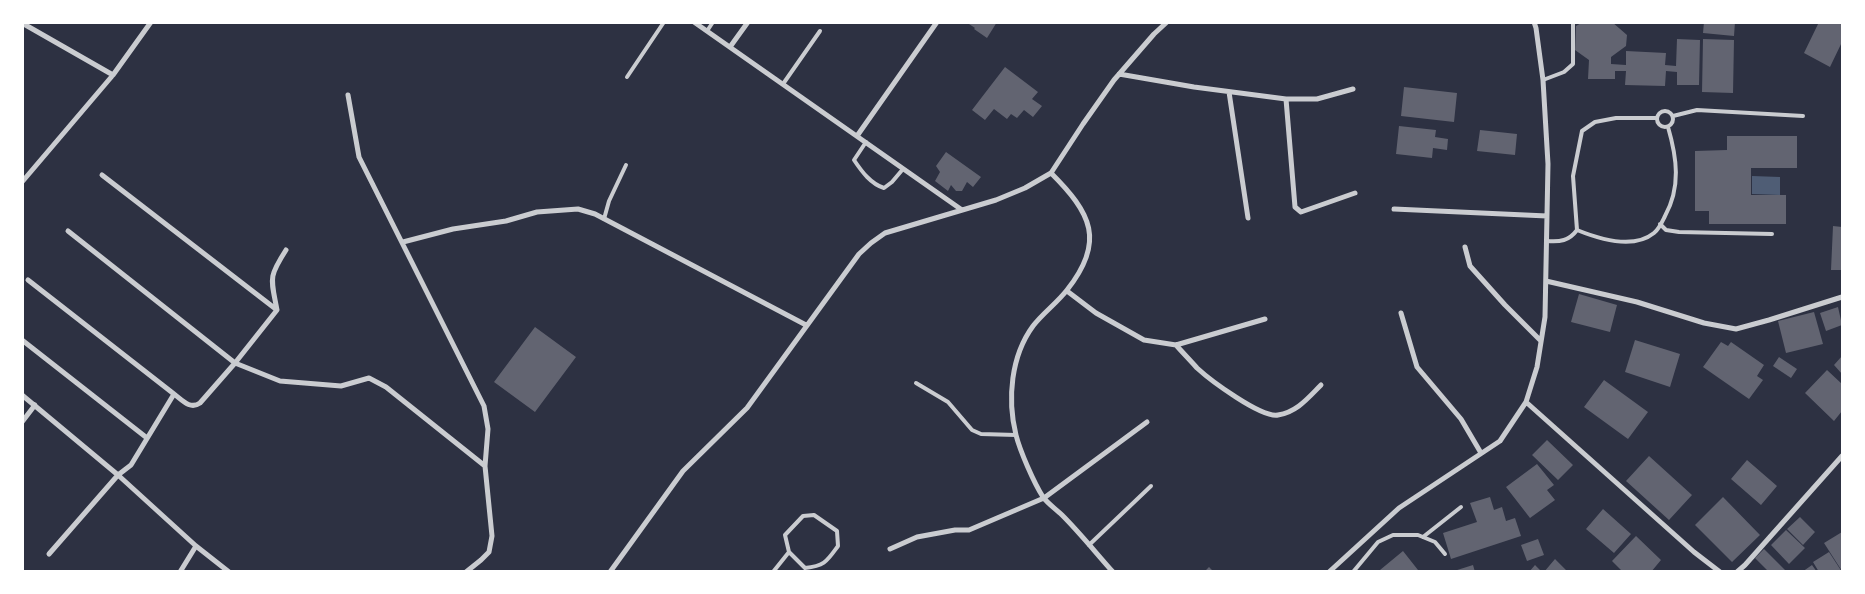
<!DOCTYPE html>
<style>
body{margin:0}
#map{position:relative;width:1865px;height:594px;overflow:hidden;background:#2d3142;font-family:Merriweather,serif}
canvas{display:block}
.frame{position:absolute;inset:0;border:24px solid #fff;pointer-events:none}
</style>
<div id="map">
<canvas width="1865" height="594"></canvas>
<div class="frame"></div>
</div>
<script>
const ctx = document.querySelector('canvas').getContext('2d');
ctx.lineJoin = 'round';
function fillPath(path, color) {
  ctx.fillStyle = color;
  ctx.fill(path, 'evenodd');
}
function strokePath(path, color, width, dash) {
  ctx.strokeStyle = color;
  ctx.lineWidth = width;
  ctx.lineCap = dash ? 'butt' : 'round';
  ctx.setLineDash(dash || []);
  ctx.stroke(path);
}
fillPath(new Path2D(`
 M 1752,176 L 1780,177 L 1780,195 L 1752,194 Z`), '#4f5d75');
fillPath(new Path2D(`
 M 970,22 L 997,22 L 987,38 L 974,29 L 975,28 L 969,24 Z
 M 1583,22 L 1612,22 L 1627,35 L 1626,46 L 1611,57 L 1611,64 L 1626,65 L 1626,51 L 1666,53 L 1665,65 L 1676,66 L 1677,39 L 1700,40 L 1699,85 L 1677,85 L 1677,72 L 1666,71 L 1665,86 L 1625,85 L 1626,71 L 1615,71 L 1615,79 L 1588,79 L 1589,60 L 1575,50 L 1576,26 Z
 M 1704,22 L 1735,22 L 1734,36 L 1703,33 Z
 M 1819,22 L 1842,22 L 1842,42 L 1830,67 L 1804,53 Z
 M 1703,39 L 1734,40 L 1733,93 L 1702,92 Z
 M 1005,67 L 1038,92 L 1032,99 L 1042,106 L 1033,117 L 1024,110 L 1017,118 L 1011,114 L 1007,119 L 994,109 L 985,120 L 972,110 Z
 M 1404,87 L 1457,93 L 1454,122 L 1401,116 Z
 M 1399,126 L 1436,130 L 1435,137 L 1448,139 L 1447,150 L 1433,148 L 1432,158 L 1396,154 Z
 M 1480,130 L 1517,134 L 1515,155 L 1477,151 Z
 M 1727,136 L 1797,136 L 1797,168 L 1751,168 L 1751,195 L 1786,195 L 1786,224 L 1709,224 L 1709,211 L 1695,211 L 1695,151 L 1727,150 Z
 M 946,152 L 981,177 L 973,187 L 967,182 L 962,191 L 956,191 L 951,185 L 948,191 L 935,181 L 940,172 L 936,166 Z
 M 1833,226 L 1842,227 L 1842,270 L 1831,270 Z
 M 1579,294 L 1617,305 L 1610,332 L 1571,322 Z
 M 1838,307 L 1842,325 L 1826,331 L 1820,313 Z
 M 1814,312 L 1823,344 L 1786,353 L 1778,321 Z
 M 535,327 L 576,357 L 535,412 L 494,382 Z
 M 1635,340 L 1680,354 L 1670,387 L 1625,372 Z
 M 1721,342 L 1728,346 L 1731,342 L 1764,365 L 1757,376 L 1763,380 L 1749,399 L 1703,367 Z
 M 1842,356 L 1842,374 L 1834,365 Z
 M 1779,357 L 1797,369 L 1791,378 L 1773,366 Z
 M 1827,370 L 1842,384 L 1842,411 L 1834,421 L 1805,393 Z
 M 1604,380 L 1648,412 L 1628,439 L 1584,407 Z
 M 1547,440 L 1573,465 L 1558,480 L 1532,455 Z
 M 1649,456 L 1692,495 L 1669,520 L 1626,481 Z
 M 1747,460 L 1777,486 L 1761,505 L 1731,479 Z
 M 1537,464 L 1554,485 L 1547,490 L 1555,500 L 1530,518 L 1506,487 Z
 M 1490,497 L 1494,510 L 1502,507 L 1506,521 L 1515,518 L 1521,536 L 1451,559 L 1443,533 L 1477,522 L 1470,503 Z
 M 1723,497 L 1760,535 L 1732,562 L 1695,525 Z
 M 1603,509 L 1631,534 L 1614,553 L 1586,529 Z
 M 1800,517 L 1815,532 L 1803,545 L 1787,529 Z
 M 1786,530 L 1805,548 L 1789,564 L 1771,545 Z
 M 1842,532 L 1842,571 L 1824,543 Z
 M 1636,536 L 1661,560 L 1651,572 L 1623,572 L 1612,561 Z
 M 1538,539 L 1544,555 L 1527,561 L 1521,545 Z
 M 1764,549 L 1787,572 L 1769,572 L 1755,558 Z
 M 1403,551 L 1418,570 L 1416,572 L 1381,572 L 1380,570 Z
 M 1829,552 L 1842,572 L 1819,572 L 1813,562 Z
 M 1555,559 L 1568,572 L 1544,572 Z
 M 1473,565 L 1475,572 L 1454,572 L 1454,571 Z
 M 1535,565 L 1542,572 L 1529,572 Z
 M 1812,565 L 1817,572 L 1802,572 Z
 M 1209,567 L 1214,572 L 1204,572 Z`), '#626471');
strokePath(new Path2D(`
 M 707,31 L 713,22
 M 627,77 L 664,22
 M 1543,80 L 1564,72 L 1573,64 L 1573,22
 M 783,84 L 820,31
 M1657 119a8 8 0 1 1 16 0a8 8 0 1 1-16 0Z
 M 1673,116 L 1697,110 L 1803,116
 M 866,142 L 854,160 C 862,172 871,184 884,188 L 892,182 L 903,169
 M 604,219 L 609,201 L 626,165
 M 1660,224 L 1666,230 L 1679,232 L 1772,234
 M 1577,230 C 1599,239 1633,250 1654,233 C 1659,229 1662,222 1665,216 C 1681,187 1677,158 1668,127
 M 1547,241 C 1560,242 1569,241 1577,230 L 1573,176 L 1582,131 L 1595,122 L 1616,118 L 1657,118
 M 916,383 L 948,402 L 972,430 L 981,434 L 1016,435
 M 814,515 L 837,531 L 838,546 C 827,561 825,566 805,568 L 789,552 L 785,535 L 803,516 Z
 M 1423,537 L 1461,507
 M 1089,545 L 1151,486
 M 773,572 L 789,552
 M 1353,572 L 1378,542 L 1393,535 L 1418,535 L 1435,542 L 1445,554`), '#caccd0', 4);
strokePath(new Path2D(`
 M 694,22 L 962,210
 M 22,23 L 113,75
 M 730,47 L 748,22
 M 1119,74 L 1194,87 L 1286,99 L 1317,99 L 1353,89
 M 1229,92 L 1248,218
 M 348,95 L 359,157 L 484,406 L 488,429 L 485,466 L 492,536 L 489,552 L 481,560 L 466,572
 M 1286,99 L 1295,207 L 1301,212 L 1355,193
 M 857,136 L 937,22
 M 1051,173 C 1091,213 1106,241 1067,290 C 1057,303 1043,313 1033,326 C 1011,356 1007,399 1016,435 C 1020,451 1034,483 1043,497 C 1048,504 1056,509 1062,515 C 1080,533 1096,553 1113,572
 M 102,175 L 277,310
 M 22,182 L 113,75 L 151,22
 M 1394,209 L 1547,216
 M 68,231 L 235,363 L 280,381 L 341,386 L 369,378 L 386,387 L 485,466
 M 403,242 L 453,229 L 506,221 L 537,212 L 578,209 L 595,214 L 806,325
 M 1465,247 L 1470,266 L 1505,305 L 1541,341
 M 28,280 L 174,394
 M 1546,281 L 1637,302 L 1704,323 L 1736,329 L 1769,320 L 1842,297
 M 1067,291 L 1096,313 L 1144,340 L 1176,345 L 1265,319
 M 1401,313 L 1417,367 L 1461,419 L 1481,453
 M 22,340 L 147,438
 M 1176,345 C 1183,353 1190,360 1197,368 C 1210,380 1261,418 1278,415 C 1297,412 1308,398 1321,385
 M 22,395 L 118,475 L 196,546 L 229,572
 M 1526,402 L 1694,552 L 1720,572
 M 22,422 L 35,405
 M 890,549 L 917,537 L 955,530 L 969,530 L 1044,498 L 1147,422
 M 49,554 L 118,475 L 131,465 L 174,394 C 182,400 190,410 200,403 L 235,363 L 277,310 C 271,278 268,278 286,250
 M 180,572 L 196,546
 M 610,572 L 683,471 L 747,408 L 859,254 L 871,243 L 885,233 L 996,200 L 1025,188 L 1051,173 L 1083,124 L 1114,80 L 1154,34 L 1167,22
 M 1329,572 L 1399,508 L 1500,441 L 1526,402 L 1537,367 L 1545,317 L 1548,164 L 1543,80 L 1536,28 L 1534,22
 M 1737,572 L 1745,565 L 1842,456`), '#caccd0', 5);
</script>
